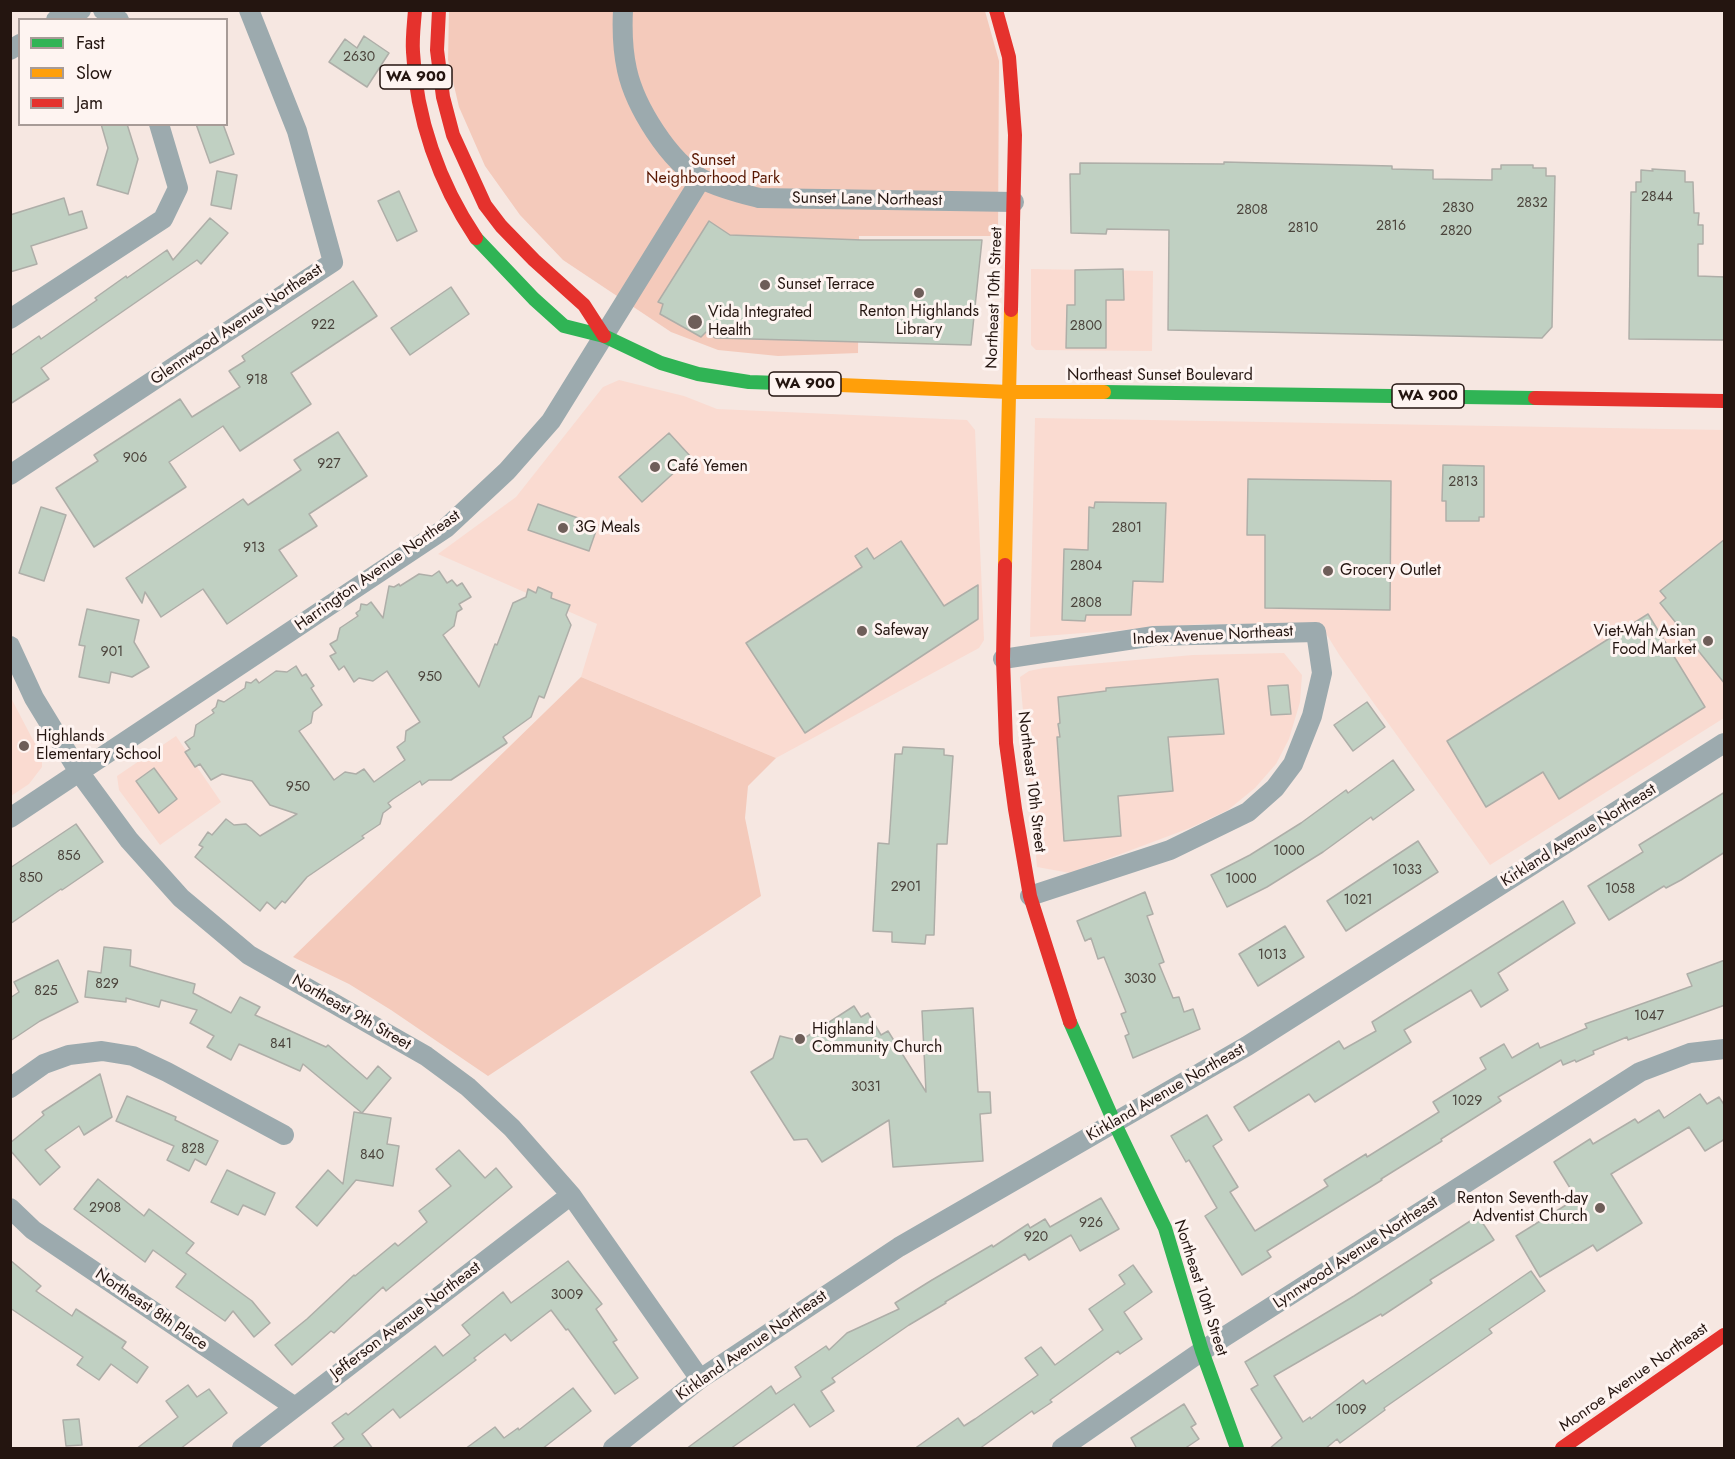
<!DOCTYPE html>
<meta charset="utf-8">
<style>
body{margin:0}
#map{position:relative;width:1735px;height:1459px;overflow:hidden;background:#f6e7e1;font-family:Jost,sans-serif}
canvas{display:block}
.frame{position:absolute;inset:0;border:12px solid #241510;pointer-events:none}
.legend{position:absolute;left:18px;top:18px;width:210px;height:108px;box-sizing:border-box;background:#fef4f1;border:2px solid #a79b97;margin:0;padding:8px 10px;list-style:none;font-size:18px;color:#241510}
.legend li{display:flex;align-items:center;gap:12px;height:30px}
.legend b{width:30px;border:2px solid #a79b97}
</style>
<div id="map">
<canvas width="1735" height="1459"></canvas>
<div class="frame"></div>
<ul class="legend">
<li><b style="height:8px;background:#30b455"></b>Fast</li>
<li><b style="height:8px;background:#ff9f0a"></b>Slow</li>
<li><b style="height:8px;background:#e5322d"></b>Jam</li>
</ul>
</div>
<script>
const ctx = document.querySelector('canvas').getContext('2d');
ctx.lineJoin = 'round';
function fillPath(path, color) {
  ctx.fillStyle = color;
  ctx.fill(path, 'evenodd');
}
function strokePath(path, color, width, dash) {
  ctx.strokeStyle = color;
  ctx.lineWidth = width;
  ctx.lineCap = dash ? 'butt' : 'round';
  ctx.setLineDash(dash || []);
  ctx.stroke(path);
}
function write(font, color, halo, rows, align = 'center') {
  ctx.font = font + ' Jost,sans-serif';
  ctx.lineWidth = 6;
  ctx.setLineDash([]);
  ctx.textBaseline = 'middle';
  ctx.strokeStyle = halo;
  ctx.fillStyle = color;
  for (const [text, x, y, turn = 0] of rows) {
    ctx.save();
    ctx.translate(x, y);
    ctx.rotate((+turn || 0) * Math.PI / 180);
    ctx.textAlign = isNaN(turn) ? turn : align;
    if (halo) ctx.strokeText(text, 0, 0);
    ctx.fillText(text, 0, 0);
    ctx.restore();
  }
}
fillPath(new Path2D(`
 M 1031,269 L 1153,271 L 1152,351 L 1036,350 L 1031,345 Z
 M 619,380 L 684,396 L 717,409 L 967,420 L 975,430 L 984,640 L 979,648 L 776,758 L 581,677 L 597,624 L 438,554 L 516,497 L 603,387 Z
 M 1035,418 L 1724,430 L 1724,718 L 1490,865 L 1340,656 L 1322,627 L 1204,624 L 1030,637 Z
 M 1284,653 L 1302,675 L 1300,702 L 1289,739 L 1276,764 L 1255,788 L 1228,810 L 1190,828 L 1070,873 L 1037,867 L 1020,677 L 1029,671 L 1044,668 L 1193,655 Z
 M 10,696 L 33,740 L 42,751 L 42,767 L 29,784 L 11,796 Z
 M 176,736 L 221,802 L 160,845 L 119,790 L 117,776 Z`), '#fadbd1');
fillPath(new Path2D(`
 M 449,11 L 985,11 L 999,61 L 998,236 L 859,236 L 858,353 L 778,356 L 718,350 L 671,332 L 563,260 L 520,215 L 485,166 L 459,107 L 448,60 Z
 M 581,677 L 776,758 L 748,786 L 745,818 L 761,896 L 488,1076 L 391,1010 L 349,984 L 293,957 Z`), '#f4cabb');
const building = new Path2D(`
 M 364,36 L 389,53 L 367,87 L 329,62 L 345,39 L 357,48 Z
 M 101,124 L 127,124 L 138,159 L 128,194 L 97,185 L 108,148 Z
 M 196,124 L 223,124 L 234,154 L 210,163 Z
 M 1224,162 L 1392,166 L 1392,169 L 1433,170 L 1433,179 L 1492,180 L 1492,169 L 1501,169 L 1501,165 L 1533,165 L 1533,168 L 1546,168 L 1546,176 L 1555,176 L 1552,327 L 1542,338 L 1168,330 L 1169,230 L 1107,229 L 1106,234 L 1071,233 L 1070,174 L 1080,174 L 1080,163 L 1224,164 Z
 M 1652,169 L 1685,171 L 1685,182 L 1693,182 L 1694,213 L 1699,213 L 1698,225 L 1703,225 L 1703,244 L 1698,244 L 1698,276 L 1725,277 L 1725,340 L 1629,339 L 1631,192 L 1636,192 L 1636,182 L 1641,182 L 1641,170 L 1653,171 Z
 M 217,171 L 237,175 L 231,209 L 211,205 Z
 M 399,191 L 417,231 L 397,241 L 378,201 Z
 M 64,198 L 69,215 L 82,211 L 87,228 L 31,246 L 37,264 L 10,272 L 10,215 Z
 M 210,218 L 228,233 L 201,264 L 197,260 L 41,368 L 49,379 L 10,404 L 10,356 L 39,336 L 41,339 L 97,300 L 95,298 L 126,276 L 127,278 L 167,250 L 173,260 Z
 M 709,221 L 730,235 L 862,240 L 982,240 L 971,345 L 715,338 L 706,332 L 701,337 L 660,314 L 663,304 L 658,302 Z
 M 1123,269 L 1124,300 L 1106,300 L 1106,348 L 1066,348 L 1067,305 L 1075,305 L 1075,270 Z
 M 353,281 L 377,316 L 291,373 L 311,404 L 240,451 L 223,426 L 169,462 L 186,487 L 94,547 L 56,488 L 98,461 L 94,455 L 180,399 L 192,417 L 240,387 L 229,371 L 245,361 L 242,356 Z
 M 451,287 L 469,314 L 410,355 L 391,328 Z
 M 338,432 L 367,476 L 309,514 L 317,526 L 279,550 L 297,576 L 227,624 L 203,589 L 161,617 L 145,592 L 142,603 L 126,578 L 243,499 L 248,505 L 301,470 L 294,460 Z
 M 669,433 L 691,457 L 642,502 L 619,477 Z
 M 1443,465 L 1484,466 L 1484,517 L 1479,517 L 1479,521 L 1446,521 L 1446,501 L 1442,501 Z
 M 1248,479 L 1391,481 L 1390,610 L 1265,608 L 1265,535 L 1247,535 Z
 M 1095,502 L 1166,503 L 1163,582 L 1133,581 L 1131,615 L 1086,615 L 1085,621 L 1062,620 L 1064,549 L 1088,550 L 1089,507 L 1094,508 Z
 M 538,504 L 598,525 L 589,551 L 528,530 Z
 M 41,507 L 66,515 L 44,581 L 19,573 Z
 M 1725,539 L 1725,684 L 1660,603 L 1666,598 L 1660,591 Z
 M 901,541 L 944,606 L 978,585 L 978,619 L 805,733 L 746,643 L 862,567 L 855,556 L 867,548 L 874,559 Z
 M 439,571 L 447,583 L 452,580 L 457,586 L 462,583 L 471,597 L 459,604 L 462,609 L 457,612 L 454,626 L 443,635 L 479,687 L 495,644 L 497,645 L 513,603 L 526,597 L 528,589 L 536,593 L 538,587 L 552,593 L 551,598 L 570,605 L 566,615 L 571,625 L 544,698 L 539,696 L 531,717 L 503,737 L 507,743 L 451,780 L 429,780 L 422,785 L 420,781 L 393,799 L 388,803 L 391,807 L 383,813 L 380,824 L 362,836 L 364,838 L 307,877 L 285,903 L 282,901 L 275,909 L 267,902 L 260,911 L 195,857 L 203,847 L 199,845 L 208,832 L 212,835 L 226,819 L 234,825 L 246,824 L 260,836 L 297,814 L 270,805 L 252,781 L 222,774 L 211,780 L 200,764 L 195,767 L 185,752 L 190,749 L 185,742 L 194,736 L 196,725 L 214,713 L 212,710 L 216,707 L 218,700 L 224,702 L 245,688 L 246,682 L 251,683 L 256,679 L 259,683 L 276,671 L 287,672 L 296,666 L 302,676 L 306,674 L 314,686 L 311,688 L 322,705 L 313,712 L 311,723 L 299,731 L 334,780 L 345,772 L 356,774 L 364,769 L 374,782 L 405,760 L 397,747 L 405,741 L 406,731 L 420,722 L 387,671 L 373,681 L 359,678 L 354,682 L 344,666 L 339,670 L 330,656 L 336,653 L 330,644 L 337,640 L 340,628 L 358,616 L 356,613 L 360,610 L 361,604 L 367,605 L 371,602 L 383,618 L 389,586 L 394,587 L 399,584 L 400,586 L 419,574 L 432,576 Z
 M 87,609 L 139,620 L 134,642 L 149,667 L 132,677 L 111,672 L 109,683 L 79,677 L 85,646 L 79,645 Z
 M 1648,614 L 1705,707 L 1559,799 L 1543,772 L 1486,807 L 1447,741 Z
 M 1218,679 L 1224,734 L 1168,737 L 1173,791 L 1118,796 L 1121,836 L 1064,841 L 1057,737 L 1060,737 L 1058,724 L 1060,723 L 1058,697 L 1106,691 L 1106,688 Z
 M 1288,685 L 1291,714 L 1271,715 L 1268,686 Z
 M 1367,702 L 1385,727 L 1353,751 L 1334,725 Z
 M 903,747 L 944,749 L 944,755 L 953,756 L 947,844 L 937,844 L 934,935 L 926,935 L 925,944 L 892,942 L 892,932 L 873,931 L 878,843 L 889,844 L 895,754 L 902,754 Z
 M 1393,760 L 1414,790 L 1373,820 L 1371,817 L 1323,852 L 1267,887 L 1227,907 L 1211,875 L 1250,855 L 1301,823 L 1346,790 L 1348,793 Z
 M 154,768 L 177,799 L 159,813 L 136,781 Z
 M 1725,792 L 1725,852 L 1681,880 L 1666,888 L 1664,886 L 1609,920 L 1588,886 L 1643,852 L 1639,845 Z
 M 76,824 L 103,862 L 62,890 L 61,889 L 10,924 L 10,868 Z
 M 1418,841 L 1438,872 L 1346,931 L 1327,901 Z
 M 1145,892 L 1153,914 L 1147,916 L 1164,962 L 1159,964 L 1173,998 L 1179,997 L 1184,1012 L 1193,1009 L 1200,1029 L 1133,1058 L 1125,1036 L 1129,1034 L 1121,1014 L 1126,1012 L 1104,957 L 1098,959 L 1091,938 L 1085,941 L 1077,921 Z
 M 1563,901 L 1575,923 L 1498,973 L 1508,990 L 1481,1007 L 1471,990 L 1404,1030 L 1411,1042 L 1315,1102 L 1309,1094 L 1249,1131 L 1234,1107 L 1339,1041 L 1344,1049 L 1376,1031 L 1372,1022 Z
 M 1285,926 L 1304,957 L 1258,986 L 1239,954 Z
 M 104,947 L 131,950 L 130,966 L 195,984 L 193,993 L 231,1013 L 240,997 L 260,1007 L 255,1015 L 326,1047 L 328,1045 L 367,1079 L 378,1066 L 391,1078 L 362,1113 L 303,1064 L 300,1071 L 239,1044 L 231,1060 L 207,1047 L 214,1036 L 190,1023 L 197,1010 L 161,1000 L 159,1007 L 126,998 L 126,1002 L 85,997 L 88,971 L 101,973 Z
 M 58,960 L 78,1002 L 40,1021 L 10,1041 L 10,998 L 19,992 L 14,982 Z
 M 1725,960 L 1725,1005 L 1628,1040 L 1627,1037 L 1593,1051 L 1594,1054 L 1576,1062 L 1575,1060 L 1563,1065 L 1561,1060 L 1498,1097 L 1501,1101 L 1441,1139 L 1442,1141 L 1381,1179 L 1382,1180 L 1267,1251 L 1271,1257 L 1242,1275 L 1205,1216 L 1217,1208 L 1189,1160 L 1186,1162 L 1171,1136 L 1207,1115 L 1222,1140 L 1213,1146 L 1238,1187 L 1230,1192 L 1255,1231 L 1328,1186 L 1324,1180 L 1366,1154 L 1367,1157 L 1439,1112 L 1433,1102 L 1486,1069 L 1480,1058 L 1504,1044 L 1512,1058 L 1538,1043 L 1540,1048 L 1587,1028 L 1585,1024 L 1692,986 L 1687,974 Z
 M 854,1006 L 861,1017 L 868,1013 L 881,1035 L 888,1031 L 926,1092 L 922,1011 L 973,1008 L 978,1092 L 990,1092 L 991,1113 L 980,1114 L 983,1161 L 893,1167 L 889,1120 L 822,1162 L 807,1139 L 794,1140 L 751,1072 L 773,1058 L 780,1036 L 800,1041 Z
 M 100,1074 L 112,1117 L 84,1135 L 79,1126 L 45,1150 L 60,1167 L 40,1185 L 10,1150 L 10,1143 L 44,1115 L 42,1112 Z
 M 1700,1094 L 1707,1104 L 1719,1097 L 1725,1106 L 1725,1139 L 1705,1151 L 1689,1127 L 1611,1174 L 1642,1223 L 1597,1251 L 1593,1245 L 1540,1277 L 1516,1236 L 1566,1205 L 1564,1202 L 1575,1196 L 1554,1162 L 1590,1139 L 1593,1144 L 1635,1119 L 1638,1123 L 1659,1110 L 1664,1118 Z
 M 127,1096 L 176,1117 L 175,1120 L 218,1141 L 206,1165 L 195,1159 L 189,1171 L 167,1160 L 174,1146 L 116,1121 Z
 M 354,1112 L 391,1118 L 387,1144 L 399,1146 L 393,1186 L 356,1180 L 317,1226 L 296,1207 L 328,1170 L 343,1184 Z
 M 459,1150 L 485,1178 L 496,1168 L 512,1187 L 386,1291 L 383,1287 L 334,1333 L 331,1331 L 292,1365 L 275,1345 L 307,1319 L 354,1275 L 355,1276 L 395,1243 L 398,1246 L 427,1222 L 419,1211 L 451,1186 L 436,1169 Z
 M 227,1170 L 275,1193 L 265,1215 L 243,1205 L 238,1215 L 211,1202 Z
 M 98,1179 L 144,1216 L 149,1209 L 194,1243 L 186,1253 L 252,1301 L 270,1323 L 254,1337 L 233,1311 L 225,1321 L 176,1287 L 186,1274 L 153,1250 L 145,1262 L 74,1209 Z
 M 1101,1198 L 1119,1229 L 1080,1251 L 1071,1235 L 1029,1260 L 1025,1254 L 945,1302 L 946,1303 L 909,1325 L 832,1378 L 835,1382 L 821,1391 L 834,1411 L 810,1427 L 794,1404 L 730,1449 L 686,1449 L 771,1386 L 776,1394 L 801,1377 L 795,1367 L 826,1346 L 829,1350 L 847,1333 L 899,1309 L 895,1303 L 932,1280 L 992,1245 L 993,1247 L 1028,1224 L 1030,1228 L 1045,1219 L 1050,1227 Z
 M 1478,1216 L 1494,1240 L 1430,1280 L 1432,1283 L 1382,1316 L 1381,1314 L 1274,1376 L 1303,1422 L 1310,1417 L 1311,1419 L 1363,1380 L 1366,1384 L 1531,1271 L 1545,1291 L 1489,1329 L 1492,1333 L 1384,1408 L 1385,1410 L 1340,1443 L 1337,1439 L 1325,1449 L 1269,1449 L 1282,1438 L 1251,1389 L 1258,1385 L 1245,1362 L 1354,1296 Z
 M 10,1260 L 41,1286 L 36,1291 L 72,1316 L 76,1309 L 126,1342 L 122,1348 L 148,1367 L 137,1383 L 111,1364 L 99,1380 L 77,1365 L 83,1357 L 10,1308 Z
 M 568,1261 L 602,1304 L 596,1309 L 617,1340 L 613,1342 L 638,1378 L 615,1394 L 568,1329 L 566,1330 L 551,1310 L 511,1341 L 505,1334 L 474,1358 L 476,1360 L 400,1418 L 393,1409 L 362,1434 L 373,1449 L 331,1449 L 344,1439 L 332,1423 L 346,1413 L 348,1415 L 435,1346 L 443,1356 L 470,1335 L 462,1325 L 503,1292 L 511,1303 Z
 M 1133,1265 L 1152,1292 L 1124,1312 L 1142,1339 L 1120,1354 L 1118,1351 L 1050,1400 L 1052,1402 L 1034,1414 L 1032,1411 L 979,1449 L 914,1449 L 958,1418 L 964,1426 L 975,1419 L 1038,1375 L 1025,1358 L 1041,1347 L 1055,1365 L 1103,1330 L 1089,1309 L 1125,1284 L 1119,1275 Z
 M 188,1385 L 197,1397 L 209,1389 L 227,1413 L 180,1449 L 136,1449 L 178,1417 L 166,1401 Z
 M 573,1388 L 591,1411 L 542,1449 L 465,1449 L 495,1427 L 504,1438 L 518,1428 L 519,1430 Z
 M 1184,1404 L 1196,1424 L 1191,1427 L 1199,1439 L 1184,1449 L 1137,1449 L 1131,1438 Z
 M 79,1419 L 82,1445 L 66,1446 L 63,1420 Z`);
fillPath(building, '#c0d0c2');
strokePath(building, '#aeaea8', 1.5);
strokePath(new Path2D(`
 M 103,10 L 119,20
 M 623,10 C 622,30 623,52 627,70 C 635,106 669,162 702,179 C 719,188 740,193 759,198 L 1014,202
 M 56,20 L 65,13 L 81,10
 M 10,50 L 20,44
 M 10,319 L 163,219 L 178,188 L 159,124
 M 10,475 L 333,262 L 297,131 L 249,10
 M 10,646 L 34,698 L 79,772 L 129,840 L 181,898 L 249,955 L 426,1056 L 468,1087 L 512,1128 L 571,1195 L 700,1379
 M 1003,659 L 1154,636 L 1316,632 L 1322,673 L 1312,716 L 1293,764 L 1275,788 L 1248,812 L 1170,850 L 1030,896
 M 10,818 L 446,528 L 507,471 L 551,421 L 701,179
 M 10,1088 L 44,1064 L 69,1055 L 102,1051 L 133,1056 L 167,1072 L 284,1135
 M 10,1208 L 33,1230 L 295,1407
 M 242,1448 L 571,1195
 M 613,1448 L 700,1379 L 899,1247 L 1247,1046 L 1724,743
 M 1062,1448 L 1202,1351 L 1640,1072 L 1690,1053 L 1724,1049`), '#9caaae', 20);
strokePath(new Path2D(`
 M 476,238 L 534,299 L 564,326 L 604,336 L 661,363 L 698,374 L 749,382 L 840,385
 M 1104,392 L 1535,398
 M 1070,1022 L 1115,1124 L 1165,1228 L 1202,1351 L 1237,1448`), '#30b455', 14);
strokePath(new Path2D(`
 M 840,385 L 1009,392 L 1104,392
 M 1005,565 L 1011,310`), '#ff9f0a', 14);
strokePath(new Path2D(`
 M 415,10 C 414,24 412,38 413,52 C 416,118 439,183 476,238
 M 439,10 L 437,50 L 443,97 L 453,135 L 485,205 L 501,226 L 534,260 L 584,305 L 604,336
 M 996,10 L 1009,57 L 1015,135 L 1011,310
 M 1535,398 L 1724,401
 M 1005,565 L 1003,659 L 1006,743 L 1015,809 L 1030,896 L 1070,1022
 M 1562,1448 L 1724,1335`), '#e5322d', 14);
for (const [x, y, r, color] of [
 [765,285,6,"#6e5e59"],
 [919,293,6,"#6e5e59"],
 [695,322,8,"#6e5e59"],
 [655,467,6,"#6e5e59"],
 [563,528,6,"#6e5e59"],
 [1328,571,6,"#6e5e59"],
 [862,631,6,"#6e5e59"],
 [1708,641,6,"#6e5e59"],
 [24,746,6,"#6e5e59"],
 [800,1039,6,"#6e5e59"],
 [1600,1208,6,"#6e5e59"]
]) {
  const dot = new Path2D();
  dot.arc(x, y, r, 0, 2 * Math.PI);
  ctx.fillStyle = color;
  ctx.fill(dot);
  strokePath(dot, '#fef4f1', 2);
}
write('14px', '#4b443c', null, [
 ["2630",359,58],
 ["2844",1657,198],
 ["2832",1532,204],
 ["2830",1458,209],
 ["2808",1252,211],
 ["2816",1391,227],
 ["2810",1303,229],
 ["2820",1456,232],
 ["922",323,326],
 ["2800",1086,327],
 ["918",257,381],
 ["906",135,459],
 ["927",329,465],
 ["2813",1463,483],
 ["2801",1127,529],
 ["913",254,549],
 ["2804",1086,567],
 ["2808",1086,604],
 ["901",112,653],
 ["950",430,678],
 ["950",298,788],
 ["1000",1289,852],
 ["856",69,857],
 ["1033",1407,871],
 ["850",31,879],
 ["1000",1241,880],
 ["2901",906,888],
 ["1058",1620,890],
 ["1021",1358,901],
 ["1013",1272,956],
 ["3030",1140,980],
 ["829",107,985],
 ["825",46,992],
 ["1047",1649,1017],
 ["841",281,1045],
 ["3031",866,1088],
 ["1029",1467,1102],
 ["828",193,1150],
 ["840",372,1156],
 ["2908",105,1209],
 ["926",1091,1224],
 ["920",1036,1238],
 ["3009",567,1296],
 ["1009",1351,1411]
]);
for (const [x, y, w] of [
 [416,77,72],
 [805,384,72],
 [1428,396,72]
]) {
  const box = new Path2D();
  box.roundRect(x - w / 2, y - 12, w, 24, 4.5);
  ctx.fillStyle = '#fef4f1';
  ctx.fill(box);
  strokePath(box, '#241510', 1.5);
}
write('bold 15px', '#241510', null, [
 ["WA 900",416,77],
 ["WA 900",805,384],
 ["WA 900",1428,396]
]);
write('16px', '#581600', '#fef4f1', [
 ["Sunset",713,161],
 ["Neighborhood Park",713,179]
]);
write('16px', '#241510', '#fef4f1', [
 ["Sunset Lane Northeast",867,200,1],
 ["Northeast 10th Street",995,298,-88],
 ["Glennwood Avenue Northeast",237,325,-34],
 ["Northeast Sunset Boulevard",1160,376],
 ["Harrington Avenue Northeast",378,571,-35],
 ["Index Avenue Northeast",1213,636,-3],
 ["Northeast 10th Street",1031,782,83],
 ["Kirkland Avenue Northeast",1579,836,-32],
 ["Northeast 9th Street",351,1013,30],
 ["Kirkland Avenue Northeast",1166,1093,-30],
 ["Lynnwood Avenue Northeast",1356,1253,-33],
 ["Northeast 10th Street",1200,1288,72],
 ["Northeast 8th Place",151,1310,34],
 ["Jefferson Avenue Northeast",406,1321,-37],
 ["Kirkland Avenue Northeast",752,1346,-35],
 ["Monroe Avenue Northeast",1634,1378,-35]
]);
write('16px', '#241510', '#fef4f1', [
 ["Sunset Terrace",777,285],
 ["Renton Highlands",919,312,"center"],
 ["Library",919,330,"center"],
 ["Vida Integrated",708,313],
 ["Health",708,331],
 ["Café Yemen",667,467],
 ["3G Meals",575,528],
 ["Grocery Outlet",1340,571],
 ["Safeway",874,631],
 ["Viet-Wah Asian",1696,632,"right"],
 ["Food Market",1696,650,"right"],
 ["Highlands",36,737],
 ["Elementary School",36,755],
 ["Highland",812,1030],
 ["Community Church",812,1048],
 ["Renton Seventh-day",1588,1199,"right"],
 ["Adventist Church",1588,1217,"right"]
], 'left');
</script>
